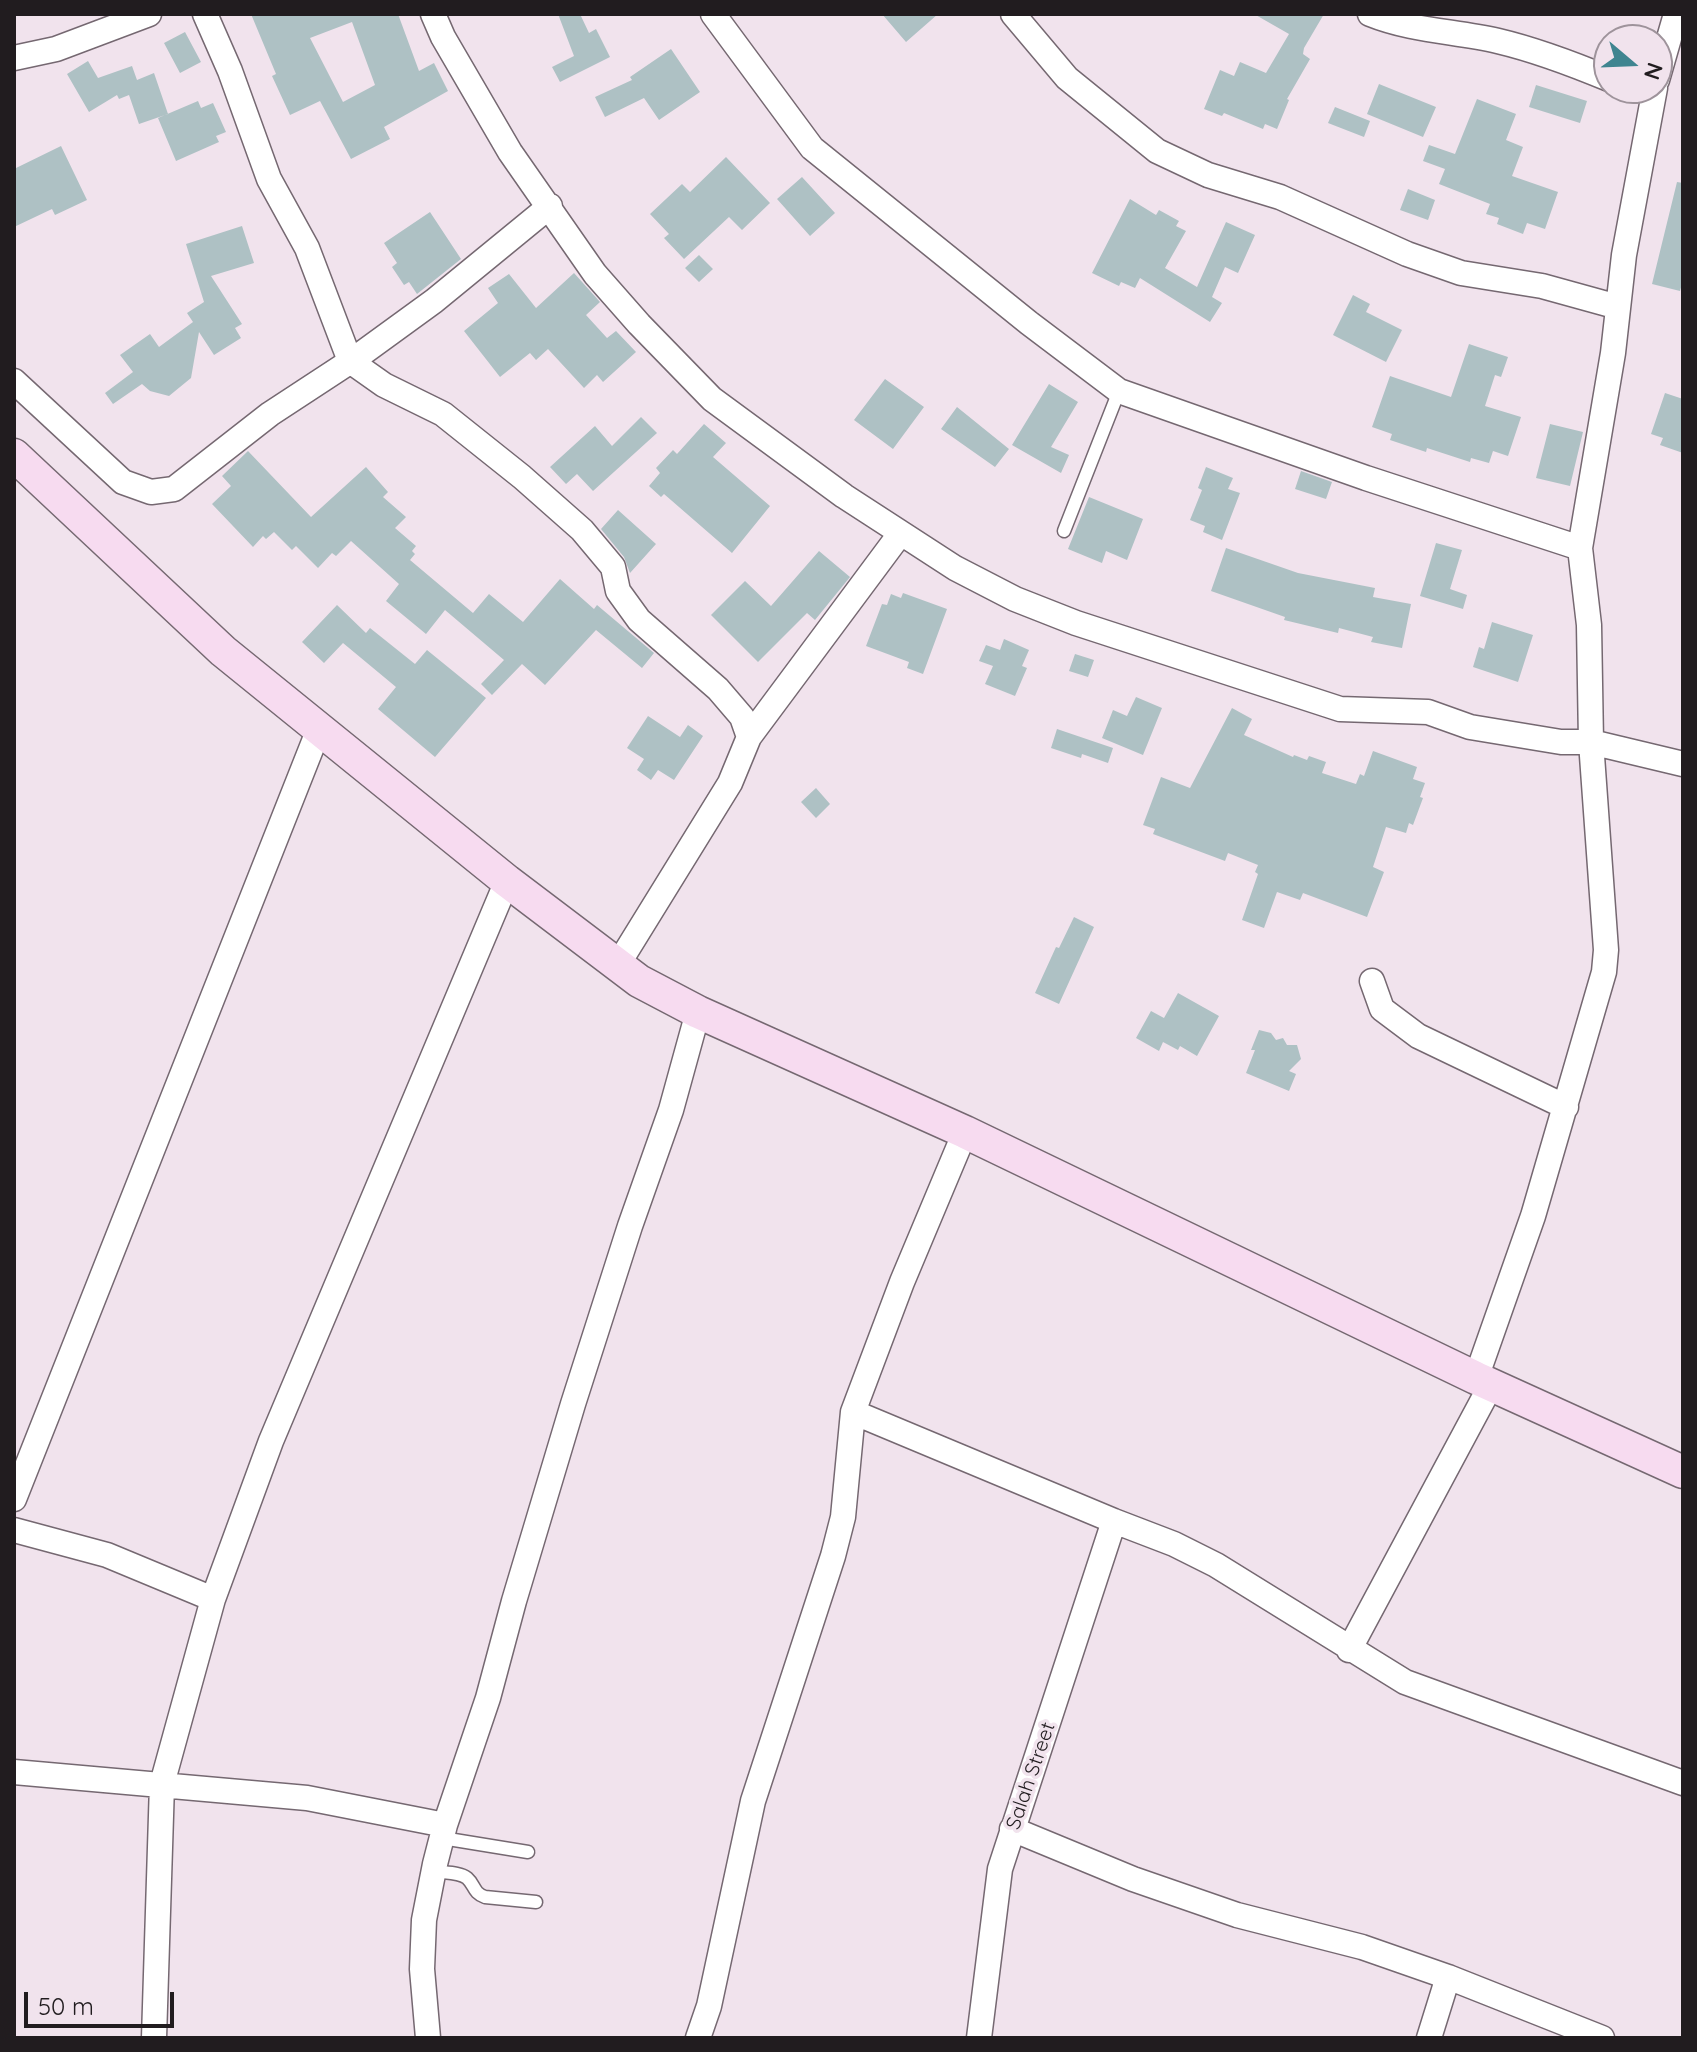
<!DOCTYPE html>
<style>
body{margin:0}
#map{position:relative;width:1697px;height:2052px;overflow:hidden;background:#f1e3ed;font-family:Quicksand,sans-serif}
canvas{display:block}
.frame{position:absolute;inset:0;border:16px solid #211c1f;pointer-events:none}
.north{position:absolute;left:1593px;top:24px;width:80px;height:80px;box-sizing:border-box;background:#f1e3ed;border:2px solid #9e939b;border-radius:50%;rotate:109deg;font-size:22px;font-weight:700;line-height:32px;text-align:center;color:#211c1f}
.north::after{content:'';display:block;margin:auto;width:28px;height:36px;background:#3f8590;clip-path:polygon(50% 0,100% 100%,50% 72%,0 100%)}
.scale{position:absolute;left:24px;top:1992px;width:150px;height:36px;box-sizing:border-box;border:4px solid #211c1f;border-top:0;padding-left:10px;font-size:24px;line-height:28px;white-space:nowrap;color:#211c1f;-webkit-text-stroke:6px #f1e3ed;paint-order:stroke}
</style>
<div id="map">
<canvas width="1697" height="2052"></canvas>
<div class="frame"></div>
<div class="north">N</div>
<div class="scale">50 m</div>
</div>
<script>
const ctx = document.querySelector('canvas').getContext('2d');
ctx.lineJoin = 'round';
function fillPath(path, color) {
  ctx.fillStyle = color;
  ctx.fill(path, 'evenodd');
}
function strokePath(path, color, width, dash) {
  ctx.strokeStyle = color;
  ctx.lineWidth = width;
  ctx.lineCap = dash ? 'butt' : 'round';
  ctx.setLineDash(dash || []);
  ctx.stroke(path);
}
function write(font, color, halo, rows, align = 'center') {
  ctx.font = font + ' Quicksand,sans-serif';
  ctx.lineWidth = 7;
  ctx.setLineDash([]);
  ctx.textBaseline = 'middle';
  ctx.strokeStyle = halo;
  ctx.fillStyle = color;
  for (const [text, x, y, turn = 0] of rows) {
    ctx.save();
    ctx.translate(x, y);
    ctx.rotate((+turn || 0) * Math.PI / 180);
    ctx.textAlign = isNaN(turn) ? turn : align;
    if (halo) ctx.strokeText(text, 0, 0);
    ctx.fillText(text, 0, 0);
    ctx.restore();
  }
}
fillPath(new Path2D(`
 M 251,14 L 398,14 L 419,71 L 434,63 L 448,91 L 384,127 L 390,139 L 351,159 L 320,101 L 290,115 L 272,76 L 276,74 ZM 352,22 L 375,85 L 343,102 L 310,38 Z
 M 558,14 L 580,14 L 589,33 L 596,29 L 610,57 L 560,82 L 552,67 L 574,56 Z
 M 882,14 L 938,14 L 906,42 Z
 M 1254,14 L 1324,14 L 1304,48 L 1303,54 L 1310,59 L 1287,99 L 1289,100 L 1277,129 L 1265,124 L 1263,129 L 1224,113 L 1222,116 L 1204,109 L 1220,70 L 1234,76 L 1240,62 L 1266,73 L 1289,34 Z
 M 185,32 L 201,62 L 180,73 L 164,43 Z
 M 671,49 L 700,92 L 659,120 L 644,98 L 605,117 L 595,97 L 632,80 L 630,77 Z
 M 88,61 L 98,78 L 132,66 L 137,80 L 154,73 L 168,114 L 139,124 L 129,95 L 119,99 L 117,95 L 89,112 L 67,74 Z
 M 1379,84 L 1436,107 L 1423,137 L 1367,114 Z
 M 1536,85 L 1587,101 L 1580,123 L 1529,107 Z
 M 1477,99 L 1516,114 L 1506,140 L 1523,147 L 1512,176 L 1558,192 L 1545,229 L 1527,223 L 1523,234 L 1497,224 L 1499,218 L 1486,214 L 1490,204 L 1439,184 L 1445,169 L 1423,161 L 1429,145 L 1455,154 Z
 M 198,101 L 201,108 L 213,103 L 226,132 L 216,136 L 219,142 L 176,161 L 158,118 Z
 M 1335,107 L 1370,121 L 1364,137 L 1328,123 Z
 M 61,146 L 87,200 L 55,215 L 52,209 L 14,227 L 14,169 Z
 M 726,157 L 770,203 L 742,230 L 729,217 L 684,259 L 664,238 L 669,234 L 650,214 L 682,184 L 690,192 Z
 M 802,177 L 835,213 L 810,236 L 777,199 Z
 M 1677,182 L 1683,183 L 1683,280 L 1680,291 L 1652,284 Z
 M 1408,189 L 1435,200 L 1428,220 L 1400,210 Z
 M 1130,199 L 1156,215 L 1159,210 L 1179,221 L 1176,226 L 1186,231 L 1165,268 L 1197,287 L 1226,222 L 1255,235 L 1238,273 L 1225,267 L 1212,297 L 1222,303 L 1210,322 L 1140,278 L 1135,288 L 1121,282 L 1119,286 L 1092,273 Z
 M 430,212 L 461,259 L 417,294 L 409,282 L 404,285 L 392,267 L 397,263 L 384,243 Z
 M 242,226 L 254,263 L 211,276 L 242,324 L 235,328 L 241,338 L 214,355 L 199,332 L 191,378 L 169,396 L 150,391 L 142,384 L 113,404 L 105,393 L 133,372 L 120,355 L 150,334 L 159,347 L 193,322 L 187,313 L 204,302 L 186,244 Z
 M 699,255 L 713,269 L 699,282 L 685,268 Z
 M 574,273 L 600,302 L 586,315 L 607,338 L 616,331 L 636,352 L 603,382 L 597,375 L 584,388 L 548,349 L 536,360 L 530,353 L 500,377 L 464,331 L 498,303 L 488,288 L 509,274 L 536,308 Z
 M 1353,295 L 1370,304 L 1366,312 L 1402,330 L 1386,362 L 1333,335 Z
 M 1469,344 L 1508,357 L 1501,377 L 1495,375 L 1485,406 L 1521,417 L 1508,456 L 1493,451 L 1489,463 L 1471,458 L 1470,462 L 1427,448 L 1426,452 L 1390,440 L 1392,434 L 1372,427 L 1390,376 L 1451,397 Z
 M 885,379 L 924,407 L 893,449 L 854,420 Z
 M 1049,384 L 1078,402 L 1051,447 L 1069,455 L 1061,473 L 1012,445 Z
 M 1665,393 L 1683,399 L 1683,453 L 1660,445 L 1663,438 L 1651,434 Z
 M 957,407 L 1009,449 L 995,467 L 941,429 Z
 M 641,417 L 657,433 L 593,491 L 577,474 L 566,484 L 550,467 L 595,426 L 612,446 Z
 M 704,424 L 726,443 L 713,457 L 770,506 L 732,553 L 664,494 L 661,497 L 649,486 L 660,473 L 656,468 L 673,450 L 677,454 Z
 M 1550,424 L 1583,432 L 1570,486 L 1536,478 Z
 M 248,451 L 311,517 L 366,467 L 388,492 L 383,497 L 406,517 L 395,528 L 416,546 L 412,551 L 415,554 L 410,560 L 473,613 L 489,594 L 523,622 L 560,579 L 594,609 L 597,605 L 654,653 L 642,668 L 596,630 L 545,685 L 522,664 L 492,695 L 481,684 L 504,660 L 445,610 L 426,634 L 386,601 L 399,584 L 351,541 L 336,556 L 332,553 L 318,568 L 296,546 L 292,550 L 274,532 L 266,539 L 263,536 L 253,547 L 212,504 L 231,486 L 222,476 Z
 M 1206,467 L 1233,478 L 1228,489 L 1240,493 L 1222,540 L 1203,532 L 1205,526 L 1190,520 L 1202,490 L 1198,488 Z
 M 1301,471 L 1332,482 L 1326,499 L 1295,489 Z
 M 1089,497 L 1143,519 L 1127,560 L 1106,551 L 1102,563 L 1068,549 Z
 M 618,510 L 656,544 L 630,573 L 624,557 L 601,529 Z
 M 1436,543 L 1462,550 L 1450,589 L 1467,595 L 1463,609 L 1420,596 Z
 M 1226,548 L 1298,573 L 1375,588 L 1373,597 L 1411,604 L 1402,648 L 1371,642 L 1373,637 L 1339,628 L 1338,633 L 1284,620 L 1285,617 L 1211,591 Z
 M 819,551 L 850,577 L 815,620 L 807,613 L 758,662 L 711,615 L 745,581 L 771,606 Z
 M 903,593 L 947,609 L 923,674 L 907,668 L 909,662 L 866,646 L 882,604 L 887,605 L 891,594 L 901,598 Z
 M 337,605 L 366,633 L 370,628 L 415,664 L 427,650 L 486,698 L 435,757 L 378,709 L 396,687 L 343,643 L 324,663 L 302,642 Z
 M 1492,622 L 1533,635 L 1518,682 L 1473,667 L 1479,647 L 1484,649 Z
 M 1004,639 L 1029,650 L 1022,666 L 1027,668 L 1015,696 L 985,684 L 993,666 L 979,661 L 986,645 L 1000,650 Z
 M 1075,654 L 1094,660 L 1088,677 L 1069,671 Z
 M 1136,697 L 1162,708 L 1143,755 L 1102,738 L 1113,710 L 1127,716 Z
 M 1232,708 L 1252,719 L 1244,735 L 1293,757 L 1294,755 L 1307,760 L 1309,756 L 1326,762 L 1322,773 L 1356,784 L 1360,774 L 1364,776 L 1373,751 L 1417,767 L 1413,779 L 1425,783 L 1420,797 L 1423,798 L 1413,825 L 1409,823 L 1406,833 L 1386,827 L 1373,867 L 1384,872 L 1367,917 L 1303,893 L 1300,900 L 1277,892 L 1264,928 L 1242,920 L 1258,874 L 1255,872 L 1258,865 L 1228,853 L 1225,861 L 1153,834 L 1155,829 L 1143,825 L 1161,777 L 1190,788 Z
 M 648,716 L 680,737 L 688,725 L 703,736 L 674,780 L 658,770 L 651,780 L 637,770 L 644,759 L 627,748 Z
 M 1057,729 L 1113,748 L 1108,763 L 1082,754 L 1081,758 L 1051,748 Z
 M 816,788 L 830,804 L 816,818 L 801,802 Z
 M 1074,917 L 1094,927 L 1059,1004 L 1035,993 L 1056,947 L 1059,948 Z
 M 1178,993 L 1219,1016 L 1197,1056 L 1180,1046 L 1178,1050 L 1163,1042 L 1159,1051 L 1136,1038 L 1151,1011 L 1164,1018 Z
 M 1259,1030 L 1271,1033 L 1276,1040 L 1283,1038 L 1287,1045 L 1297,1045 L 1301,1059 L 1289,1071 L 1296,1074 L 1289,1091 L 1246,1073 L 1255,1050 L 1251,1050 Z`), '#aec1c4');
const lane = new Path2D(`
 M 1064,531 L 1119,391
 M 442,1838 L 528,1852
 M 434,1871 C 443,1873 459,1872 467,1878 C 475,1885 473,1893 485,1897 L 536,1902`);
const street = new Path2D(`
 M 205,14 L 230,71 L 269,179 L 307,248 L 350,361 L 384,385 L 443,414 L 522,477 L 582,530 L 613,567 L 618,591 L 639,620 L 718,689 L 742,717 L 749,737 L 730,783 L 617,966
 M 433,14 L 443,37 L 510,152 L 595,274 L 639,324 L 712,399 L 844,496 L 955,568 L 1015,599 L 1076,623 L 1340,709 L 1428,712 L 1470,727 L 1561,742 L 1591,742 L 1683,764
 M 713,14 L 812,148 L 1029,323 L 1119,391 L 1366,478 L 1580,548
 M 1013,14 L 1067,78 L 1157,151 L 1208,175 L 1280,197 L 1407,254 L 1461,273 L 1542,286 L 1618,307
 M 1370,14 C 1412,31 1455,31 1498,41 C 1536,50 1573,64 1609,79
 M 14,58 L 56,49 L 149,14
 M 1657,80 L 1676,14
 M 14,381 L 123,482 L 151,492 L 174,489 L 270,414 L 357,357 L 434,301 L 550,206
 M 749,737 L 900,534
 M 1372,981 L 1382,1009 L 1418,1036 L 1566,1107
 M 1476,1378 L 1533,1216 L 1604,972 L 1606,950 L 1591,742 L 1589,625 L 1580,548 L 1613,353 L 1624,255 L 1655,88
 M 853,1412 L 1114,1521 L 1174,1544 L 1216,1565 L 1405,1682 L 1683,1783
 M 14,1499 L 319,729
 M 14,1530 L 107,1555 L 213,1599
 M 1349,1650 L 1491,1385
 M 14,1772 L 307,1798 L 445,1825
 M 1012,1829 L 1133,1879 L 1237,1915 L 1362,1947 L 1448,1977 L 1602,2038
 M 154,2038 L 162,1784 L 213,1599 L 271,1441 L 507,881
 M 428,2038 L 422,1969 L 424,1920 L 435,1864 L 445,1825 L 488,1698 L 514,1601 L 573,1404 L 630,1226 L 671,1110 L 698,1012
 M 698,2038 L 709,2006 L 753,1801 L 833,1556 L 843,1517 L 853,1412 L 902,1282 L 965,1132
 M 979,2038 L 1000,1869 L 1114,1521
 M 1429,2038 L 1448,1977`);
const secondary = new Path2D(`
 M 14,455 L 223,651 L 507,881 L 639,981 L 698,1012 L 965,1132 L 1476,1378 L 1683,1472`);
strokePath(lane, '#756871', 15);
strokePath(street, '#756871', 27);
strokePath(secondary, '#756871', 35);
strokePath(lane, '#fff', 12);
strokePath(street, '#fff', 24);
strokePath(secondary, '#f7dbf0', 32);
write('20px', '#211c1f', '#f1e3ed', [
 ["Salah Street",1031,1776,-71]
]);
</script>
